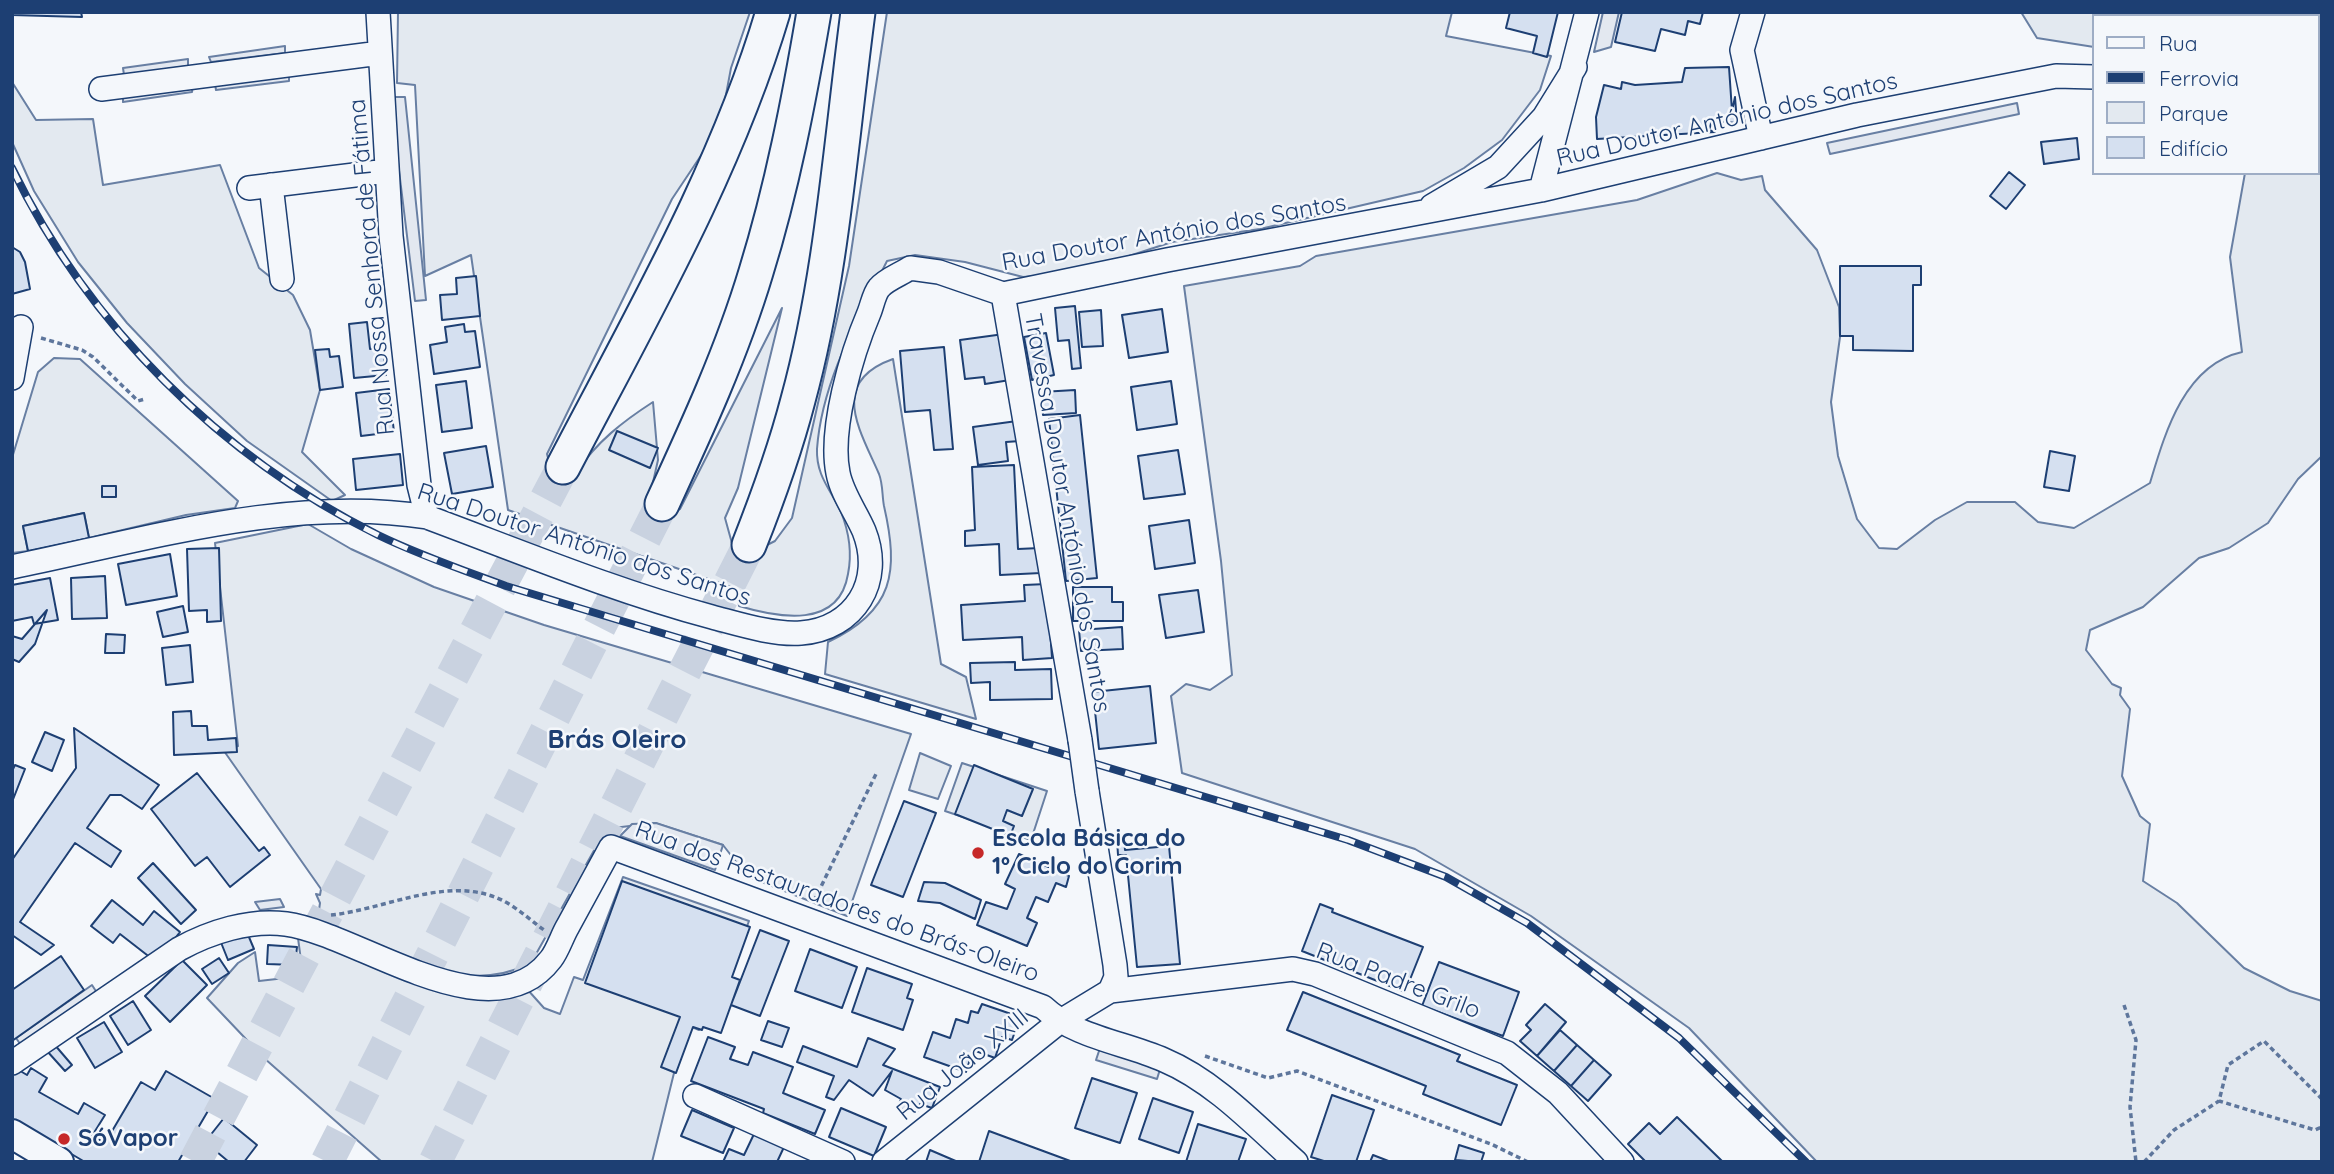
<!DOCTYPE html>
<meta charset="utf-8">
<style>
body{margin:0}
#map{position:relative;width:2334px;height:1174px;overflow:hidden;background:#f4f7fb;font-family:Quicksand,sans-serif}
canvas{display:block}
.frame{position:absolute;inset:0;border:14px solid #1d3f73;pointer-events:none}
.legend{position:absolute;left:2092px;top:14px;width:228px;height:161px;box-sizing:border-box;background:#f4f7fb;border:2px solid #9eadc5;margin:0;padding:9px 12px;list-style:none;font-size:21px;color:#1d3f73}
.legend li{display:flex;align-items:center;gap:14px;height:35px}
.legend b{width:35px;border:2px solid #9eadc5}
</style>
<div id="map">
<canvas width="2334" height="1174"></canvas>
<div class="frame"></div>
<ul class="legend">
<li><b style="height:9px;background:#f4f7fb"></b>Rua</li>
<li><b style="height:9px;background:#1d3f73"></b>Ferrovia</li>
<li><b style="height:19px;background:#e3e9f0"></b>Parque</li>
<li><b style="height:19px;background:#d5e0f0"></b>Edifício</li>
</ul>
</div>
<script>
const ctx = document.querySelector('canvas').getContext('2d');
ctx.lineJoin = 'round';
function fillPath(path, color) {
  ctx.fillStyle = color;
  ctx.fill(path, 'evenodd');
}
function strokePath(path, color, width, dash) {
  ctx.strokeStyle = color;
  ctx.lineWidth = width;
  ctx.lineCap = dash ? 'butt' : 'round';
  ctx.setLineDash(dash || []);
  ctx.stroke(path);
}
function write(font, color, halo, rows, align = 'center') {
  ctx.font = font + ' Quicksand,sans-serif';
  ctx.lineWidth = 5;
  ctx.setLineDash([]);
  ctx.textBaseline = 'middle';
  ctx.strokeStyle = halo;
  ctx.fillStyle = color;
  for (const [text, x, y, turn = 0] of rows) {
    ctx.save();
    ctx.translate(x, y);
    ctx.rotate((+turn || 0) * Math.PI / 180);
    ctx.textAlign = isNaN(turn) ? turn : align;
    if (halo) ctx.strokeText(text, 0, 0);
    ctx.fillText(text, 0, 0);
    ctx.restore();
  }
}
const green = new Path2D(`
 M 398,12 L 750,12 L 731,68 L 725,100 L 704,151 L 672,199 L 547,454 L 552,473 L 576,472 C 598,441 622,422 653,402 L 658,460 L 649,500 L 671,513 L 680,509 L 782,308 L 738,488 L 725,518 L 733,547 L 747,555 L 775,541 L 792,518 L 849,266 L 887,12 L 1452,12 L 1446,36 L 1551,56 L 1540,90 L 1502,140 L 1464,168 L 1423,191 L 1260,229 L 1172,242 L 1086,270 L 1047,275 L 1023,277 L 965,262 L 915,255 L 887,261 C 857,321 822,381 817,449 C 816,476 831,490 841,512 C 849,532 852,554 848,574 C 839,629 779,618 739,606 L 737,589 L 508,510 L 471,255 L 425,276 L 415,85 L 397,83 Z
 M 2021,12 L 2322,12 L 2322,456 L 2298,479 L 2268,523 L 2229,548 L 2199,558 L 2143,607 L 2090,630 L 2086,650 L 2112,684 L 2121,688 L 2120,695 L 2130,709 L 2122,776 L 2140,816 L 2150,824 L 2143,881 L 2177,903 L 2244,968 L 2290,991 L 2322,1001 L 2322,1162 L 1817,1162 L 1689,1028 L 1531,916 L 1415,849 L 1182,773 L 1171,696 L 1186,684 L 1210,690 L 1232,675 L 1221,561 L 1184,286 L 1300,266 L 1316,256 L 1637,200 L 1717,173 L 1741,180 L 1762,176 L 1765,190 L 1817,250 L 1839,307 L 1840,337 L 1831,402 L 1838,456 L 1857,519 L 1879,548 L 1897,549 L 1935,520 L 1967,502 L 2015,502 L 2038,522 L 2074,528 L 2150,483 C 2165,433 2184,365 2242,352 L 2230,257 L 2245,173 L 2318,173 L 2318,16 L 2094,16 L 2094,47 L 2037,38 Z
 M 12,82 L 36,120 L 93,119 L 103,185 L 220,165 L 259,268 L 293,295 L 310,330 L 320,390 L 302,452 L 345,495 L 332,501 L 247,441 L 185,384 L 127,323 L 78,262 L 34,191 L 12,142 Z
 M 54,358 L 80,359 L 238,501 L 235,508 L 186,515 L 89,538 L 84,513 L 23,526 L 28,551 L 12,553 L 12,458 L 38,372 Z
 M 893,359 L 941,664 L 966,677 L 976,719 L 825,674 L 828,642 C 894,611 899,572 884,506 C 882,496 883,484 879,474 C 860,430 828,382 893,359 Z
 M 308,524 L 351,549 L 434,587 L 544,625 L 911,734 L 847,916 L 747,876 L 723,845 L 655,823 L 613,828 L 601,838 L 531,963 C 461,999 383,952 317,924 L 320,903 L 316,894 L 320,895 L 321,889 L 224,751 L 238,746 L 215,543 Z
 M 920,753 L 951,766 L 938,799 L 909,790 Z
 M 962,763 L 1047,791 L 1031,840 L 945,811 Z
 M 623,877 L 749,921 L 715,1011 L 706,1012 L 699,1030 L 692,1027 L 674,1073 L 652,1162 L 382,1162 L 264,1058 L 207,998 L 238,963 L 255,952 L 259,981 L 303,976 L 298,938 L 307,936 L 439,992 L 512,998 L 527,989 L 544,1008 L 560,1014 L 574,977 L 583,980 Z`);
fillPath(green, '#e3e9f0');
strokePath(green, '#687fa3', 2);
const parking = new Path2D(`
 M 1603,12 L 1619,12 L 1611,47 L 1594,52 Z
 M 285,46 L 285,53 L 211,62 L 209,57 Z
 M 188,59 L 188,66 L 124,75 L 123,68 Z
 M 289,74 L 289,81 L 216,90 L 215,84 Z
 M 193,85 L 192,92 L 123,102 L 123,95 Z
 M 390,97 L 405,97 L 426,300 L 415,301 Z
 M 2017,103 L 2019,114 L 1830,154 L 1827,143 Z
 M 656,823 L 723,845 L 715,870 L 620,836 L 632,824 Z
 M 280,899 L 284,907 L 260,910 L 255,902 Z
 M 92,985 L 99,996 L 23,1048 L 16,1038 Z
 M 1100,1048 L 1161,1066 L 1157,1079 L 1096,1060 Z`);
fillPath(parking, '#e3e8f0');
strokePath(parking, '#687fa3', 2);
const building = new Path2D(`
 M 12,12 L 81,12 L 82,17 L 12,15 Z
 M 1510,12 L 1558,12 L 1547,57 L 1533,53 L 1537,36 L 1506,28 Z
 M 1622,12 L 1703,12 L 1700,24 L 1688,21 L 1685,35 L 1661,29 L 1655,51 L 1615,42 Z
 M 1729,67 L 1732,111 L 1735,97 L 1737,123 L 1712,121 L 1709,130 L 1715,132 L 1597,139 L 1596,117 L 1604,85 L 1621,89 L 1622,82 L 1635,85 L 1682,82 L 1685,68 Z
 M 2077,138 L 2079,159 L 2044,164 L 2041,142 Z
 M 2009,172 L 2025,185 L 2006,209 L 1990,196 Z
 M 12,247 L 20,252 L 25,262 L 30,289 L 12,294 Z
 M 1840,266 L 1921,266 L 1921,285 L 1913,285 L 1913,351 L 1853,350 L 1853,336 L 1840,336 Z
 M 476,276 L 480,316 L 442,320 L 440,295 L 457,294 L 456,278 Z
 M 1075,306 L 1081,368 L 1072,369 L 1069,340 L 1058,341 L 1055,308 Z
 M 1162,309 L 1168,352 L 1129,358 L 1122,315 Z
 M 1101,310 L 1103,346 L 1082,347 L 1079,312 Z
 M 367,322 L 370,349 L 383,348 L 386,375 L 354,378 L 349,324 Z
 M 464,324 L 465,332 L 475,331 L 480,367 L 434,374 L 430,345 L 447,342 L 445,327 Z
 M 1046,333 L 1054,375 L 1032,380 L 1024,337 Z
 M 1004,334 L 1010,380 L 985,384 L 984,377 L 965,379 L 960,340 Z
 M 944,347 L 953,449 L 934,450 L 930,410 L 905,412 L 900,351 Z
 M 329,349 L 330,357 L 339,356 L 343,387 L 320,390 L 315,350 Z
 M 466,381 L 472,428 L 442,432 L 436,385 Z
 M 1171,381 L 1177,424 L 1137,430 L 1131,387 Z
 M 389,389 L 394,432 L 361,436 L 356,393 Z
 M 1075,390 L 1076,413 L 1043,415 L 1041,392 Z
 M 1080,415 L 1097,578 L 1066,581 L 1049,419 Z
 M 1017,421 L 1020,441 L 1006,442 L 1008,461 L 978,465 L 973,427 Z
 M 617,431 L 658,448 L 650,468 L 609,450 Z
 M 486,446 L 493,487 L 452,494 L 444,453 Z
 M 1178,450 L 1185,494 L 1144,499 L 1138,456 Z
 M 2050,451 L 2075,456 L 2069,491 L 2044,487 Z
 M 400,454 L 403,485 L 356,490 L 353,459 Z
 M 1014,465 L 1018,549 L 1040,548 L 1041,573 L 1000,575 L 999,544 L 965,546 L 965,531 L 975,530 L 972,467 Z
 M 102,486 L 116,486 L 116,497 L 102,497 Z
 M 84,513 L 89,538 L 28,551 L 23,526 Z
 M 1189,520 L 1195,563 L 1155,569 L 1149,526 Z
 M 219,548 L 221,621 L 207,622 L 207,610 L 189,611 L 187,549 Z
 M 170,554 L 177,596 L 126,605 L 118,564 Z
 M 105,576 L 107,618 L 72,619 L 71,578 Z
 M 50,578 L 58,620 L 34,624 L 32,617 L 12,621 L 12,585 Z
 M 1047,584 L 1052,658 L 1023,660 L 1022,637 L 963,640 L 961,605 L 1025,601 L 1024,585 Z
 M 1073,587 L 1112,587 L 1112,602 L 1123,602 L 1123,621 L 1073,621 Z
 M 1198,590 L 1204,632 L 1166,638 L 1159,595 Z
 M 183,606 L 188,632 L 163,637 L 157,612 Z
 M 47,610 L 35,644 L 19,662 L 12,659 L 12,636 L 22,639 Z
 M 1122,627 L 1123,649 L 1081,651 L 1079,630 Z
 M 106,634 L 125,635 L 124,653 L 105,653 Z
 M 190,645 L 193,682 L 166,685 L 162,648 Z
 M 1015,662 L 1015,670 L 1051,669 L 1052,699 L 990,700 L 990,682 L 971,683 L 970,663 Z
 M 1150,686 L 1156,743 L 1099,749 L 1093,692 Z
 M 191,711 L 192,726 L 207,726 L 208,740 L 236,738 L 237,752 L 174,755 L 173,712 Z
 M 74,728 L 159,785 L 142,809 L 121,795 L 110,795 L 87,828 L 121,851 L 111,867 L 75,843 L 20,922 L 54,945 L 41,955 L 12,935 L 12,860 L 76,768 Z
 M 45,732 L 64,740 L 52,771 L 32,762 Z
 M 15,765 L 25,769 L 12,802 L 12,771 Z
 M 974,765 L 1033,789 L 1022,816 L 1007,810 L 1003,821 L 1014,826 L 1010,836 L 955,814 Z
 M 197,773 L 259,851 L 264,847 L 270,855 L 230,887 L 207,857 L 195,866 L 151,809 Z
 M 904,801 L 936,813 L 903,897 L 871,885 Z
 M 1124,838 L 1125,850 L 1169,846 L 1180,964 L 1137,967 L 1126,855 L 1118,855 L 1117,839 Z
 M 1019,854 L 1069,876 L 1066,887 L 1056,883 L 1048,902 L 1036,897 L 1027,918 L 1037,923 L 1027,946 L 977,925 L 986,902 L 1007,909 L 1015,889 L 1005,884 Z
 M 153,863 L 196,910 L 181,924 L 138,878 Z
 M 622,881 L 750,927 L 732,977 L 740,980 L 721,1033 L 703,1027 L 702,1030 L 693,1027 L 676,1073 L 661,1067 L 680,1017 L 585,983 Z
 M 924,882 L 945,883 L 981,900 L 975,919 L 940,903 L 918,901 Z
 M 112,900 L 143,925 L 154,911 L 180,932 L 156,962 L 120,934 L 113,943 L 91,926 Z
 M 1320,904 L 1333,909 L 1332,912 L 1423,947 L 1405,992 L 1302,951 Z
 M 246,930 L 254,949 L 228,960 L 220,940 Z
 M 760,930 L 789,941 L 760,1016 L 731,1005 Z
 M 268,945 L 297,947 L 295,965 L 267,964 Z
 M 810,949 L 857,967 L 842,1008 L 795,991 Z
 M 61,956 L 84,990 L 12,1041 L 12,990 Z
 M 219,958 L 229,973 L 212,984 L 202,969 Z
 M 182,960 L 207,985 L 170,1022 L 145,996 Z
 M 1439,962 L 1519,992 L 1503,1036 L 1422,1006 Z
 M 867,968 L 912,984 L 907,998 L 913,1000 L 903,1030 L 852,1012 Z
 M 1303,992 L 1460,1055 L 1457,1061 L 1517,1085 L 1501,1125 L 1423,1094 L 1426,1086 L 1287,1030 Z
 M 133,1001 L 151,1030 L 128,1045 L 110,1016 Z
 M 982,1004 L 1020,1017 L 1012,1040 L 1002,1037 L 995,1058 L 973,1050 L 966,1072 L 924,1057 L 933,1032 L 950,1038 L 956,1019 L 968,1023 L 971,1011 L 978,1013 Z
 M 1545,1004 L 1566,1022 L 1537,1056 L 1520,1041 L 1531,1030 L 1526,1025 Z
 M 768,1021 L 789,1028 L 782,1047 L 761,1040 Z
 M 104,1022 L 122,1052 L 95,1068 L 77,1038 Z
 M 1560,1030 L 1577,1045 L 1554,1071 L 1537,1056 Z
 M 708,1037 L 735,1047 L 730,1059 L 748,1065 L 753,1052 L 793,1067 L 783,1093 L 825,1110 L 815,1134 L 763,1113 L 764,1109 L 691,1081 Z
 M 868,1038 L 895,1049 L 883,1065 L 940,1087 L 932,1108 L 920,1104 L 917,1112 L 897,1109 L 901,1099 L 885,1090 L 892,1071 L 873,1096 L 849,1080 L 834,1100 L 826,1097 L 834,1076 L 797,1062 L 803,1046 L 857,1067 Z
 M 54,1044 L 72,1065 L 65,1071 L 47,1051 Z
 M 1577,1045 L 1594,1060 L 1571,1086 L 1554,1071 Z
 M 1594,1060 L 1611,1075 L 1588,1101 L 1571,1086 Z
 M 12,1066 L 27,1075 L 31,1068 L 47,1078 L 39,1092 L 78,1114 L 84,1103 L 105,1115 L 92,1136 L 105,1143 L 141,1082 L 155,1090 L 166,1071 L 215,1099 L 178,1162 L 85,1162 L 12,1119 Z
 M 1092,1078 L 1137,1093 L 1120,1143 L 1075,1128 Z
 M 1332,1095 L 1374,1110 L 1356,1162 L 1327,1162 L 1311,1157 Z
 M 1153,1098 L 1193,1112 L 1179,1153 L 1139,1139 Z
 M 841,1108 L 886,1127 L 874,1156 L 829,1137 Z
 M 692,1110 L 734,1128 L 723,1153 L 681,1136 Z
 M 1677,1117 L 1723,1162 L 1646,1162 L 1628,1144 L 1649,1123 L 1660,1134 Z
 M 224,1118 L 257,1145 L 244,1162 L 229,1162 L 205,1142 Z
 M 1198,1124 L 1246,1139 L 1238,1162 L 1186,1162 Z
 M 989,1131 L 1073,1162 L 979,1162 Z
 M 754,1134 L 784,1147 L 777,1162 L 723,1162 L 729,1149 L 744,1155 Z
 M 1459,1145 L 1484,1153 L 1481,1162 L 1455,1160 Z
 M 930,1150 L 958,1162 L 926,1162 Z
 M 1373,1155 L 1391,1162 L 1370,1162 Z`);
fillPath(building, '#d5e0f0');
strokePath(building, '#1d3f73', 2);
strokePath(new Path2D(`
 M 195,1162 L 563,467
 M 327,1162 L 662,504
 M 435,1162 L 749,545`), '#c9d2e0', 33, [33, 17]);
const minor = new Path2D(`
 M 378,12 L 391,236 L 419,485 L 427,517
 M 1753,12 L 1742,50 L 1761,138
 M 101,89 L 380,53
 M 2318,111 L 2322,112
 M 271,185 L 282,279
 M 249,188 L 387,171
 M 1541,190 L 1587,12
 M 1432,206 L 1498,167 L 1544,117 L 1575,67
 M 1003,294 L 1080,740
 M 12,378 L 21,327
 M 12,567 C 144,540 292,495 427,517 C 521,552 615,591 712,617 C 739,624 773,635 801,633 C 855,629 884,581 864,531 C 856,512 842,494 838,473 C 829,429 852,353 869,313 C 872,306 874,294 879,288 C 885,280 901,274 910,268 L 939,272 L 1003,294 L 1167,260 L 1541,190 L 1857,115 L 2056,76 L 2094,77
 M 1110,991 L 1293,969 L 1315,974 L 1507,1053 L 1558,1093 L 1622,1162
 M 12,1063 L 179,949 C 210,932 250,919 286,924 C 359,934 491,1038 551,959 C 558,950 562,936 568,926 C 582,900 597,873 611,847 L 1043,1007 C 1076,1038 1123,1042 1164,1060 C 1214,1081 1256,1126 1296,1162
 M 695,1096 L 843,1162
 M 884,1162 L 1059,1022 L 1110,991 L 1116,977 L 1115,965 L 1087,791`);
const major = new Path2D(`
 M 12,1134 L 59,1162`);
const highway = new Path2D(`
 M 563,467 C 640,319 725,173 773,12
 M 662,504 C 697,428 732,352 756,272 C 782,188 799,100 814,12
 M 749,545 C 768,497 785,450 798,400 C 832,276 841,140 858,12`);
strokePath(minor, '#1d3f73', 26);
strokePath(major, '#1d3f73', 32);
strokePath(highway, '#1d3f73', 37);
strokePath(new Path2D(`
 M 41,338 L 82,350 L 93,357 L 138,401 L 145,399
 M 814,901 L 877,772
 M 331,915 C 389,909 454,871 509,904 C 522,912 533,922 544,930
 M 2124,1005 L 2136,1040 L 2130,1107 L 2136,1162
 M 1205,1056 L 1268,1078 L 1297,1071 L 1491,1144 L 1528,1162
 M 2322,1099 L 2264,1041 L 2228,1065 L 2219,1101 L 2315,1130 L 2322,1127
 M 2144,1162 L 2174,1130 L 2219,1101`), '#5e769c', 3.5, [5, 3.5]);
strokePath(minor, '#f4f7fb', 23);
strokePath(major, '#f4f7fb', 28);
strokePath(highway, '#f4f7fb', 33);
const rail = new Path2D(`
 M 12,168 C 88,325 221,457 378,535 C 419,555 463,570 506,586 L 1348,840 L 1446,877 L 1527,923 L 1679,1038 L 1806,1162`);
strokePath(rail, '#1d3f73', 8);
strokePath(rail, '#f4f7fb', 5, [16]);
const minorBridge = new Path2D(`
 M 1080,740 L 1087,791`);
strokePath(minorBridge, '#1d3f73', 26, []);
strokePath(minorBridge, '#f4f7fb', 23);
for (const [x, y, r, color] of [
 [978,853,7,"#c62828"],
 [64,1139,7,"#c62828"]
]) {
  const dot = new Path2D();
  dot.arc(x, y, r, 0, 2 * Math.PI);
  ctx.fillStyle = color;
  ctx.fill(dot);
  strokePath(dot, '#f4f7fb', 2.5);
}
write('24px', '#1d3f73', '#f4f7fb', [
 ["Rua Doutor António dos Santos",1727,120,-13],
 ["Rua Doutor António dos Santos",1174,233,-10],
 ["Rua Nossa Senhora de Fátima",372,267,-95],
 ["Travessa Doutor António dos Santos",1067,513,80],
 ["Rua Doutor António dos Santos",584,545,18],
 ["Rua dos Restauradores do Brás-Oleiro",837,902,20],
 ["Rua Padre Grilo",1398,981,21],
 ["Rua João XXIII",963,1065,-39]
]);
write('bold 24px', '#1d3f73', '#f4f7fb', [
 ["Escola Básica do",992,839],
 ["1º Ciclo do Corim",992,867],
 ["SóVapor",78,1139]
], 'left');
write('bold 26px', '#1d3f73', '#f4f7fb', [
 ["Brás Oleiro",617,740]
]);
</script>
